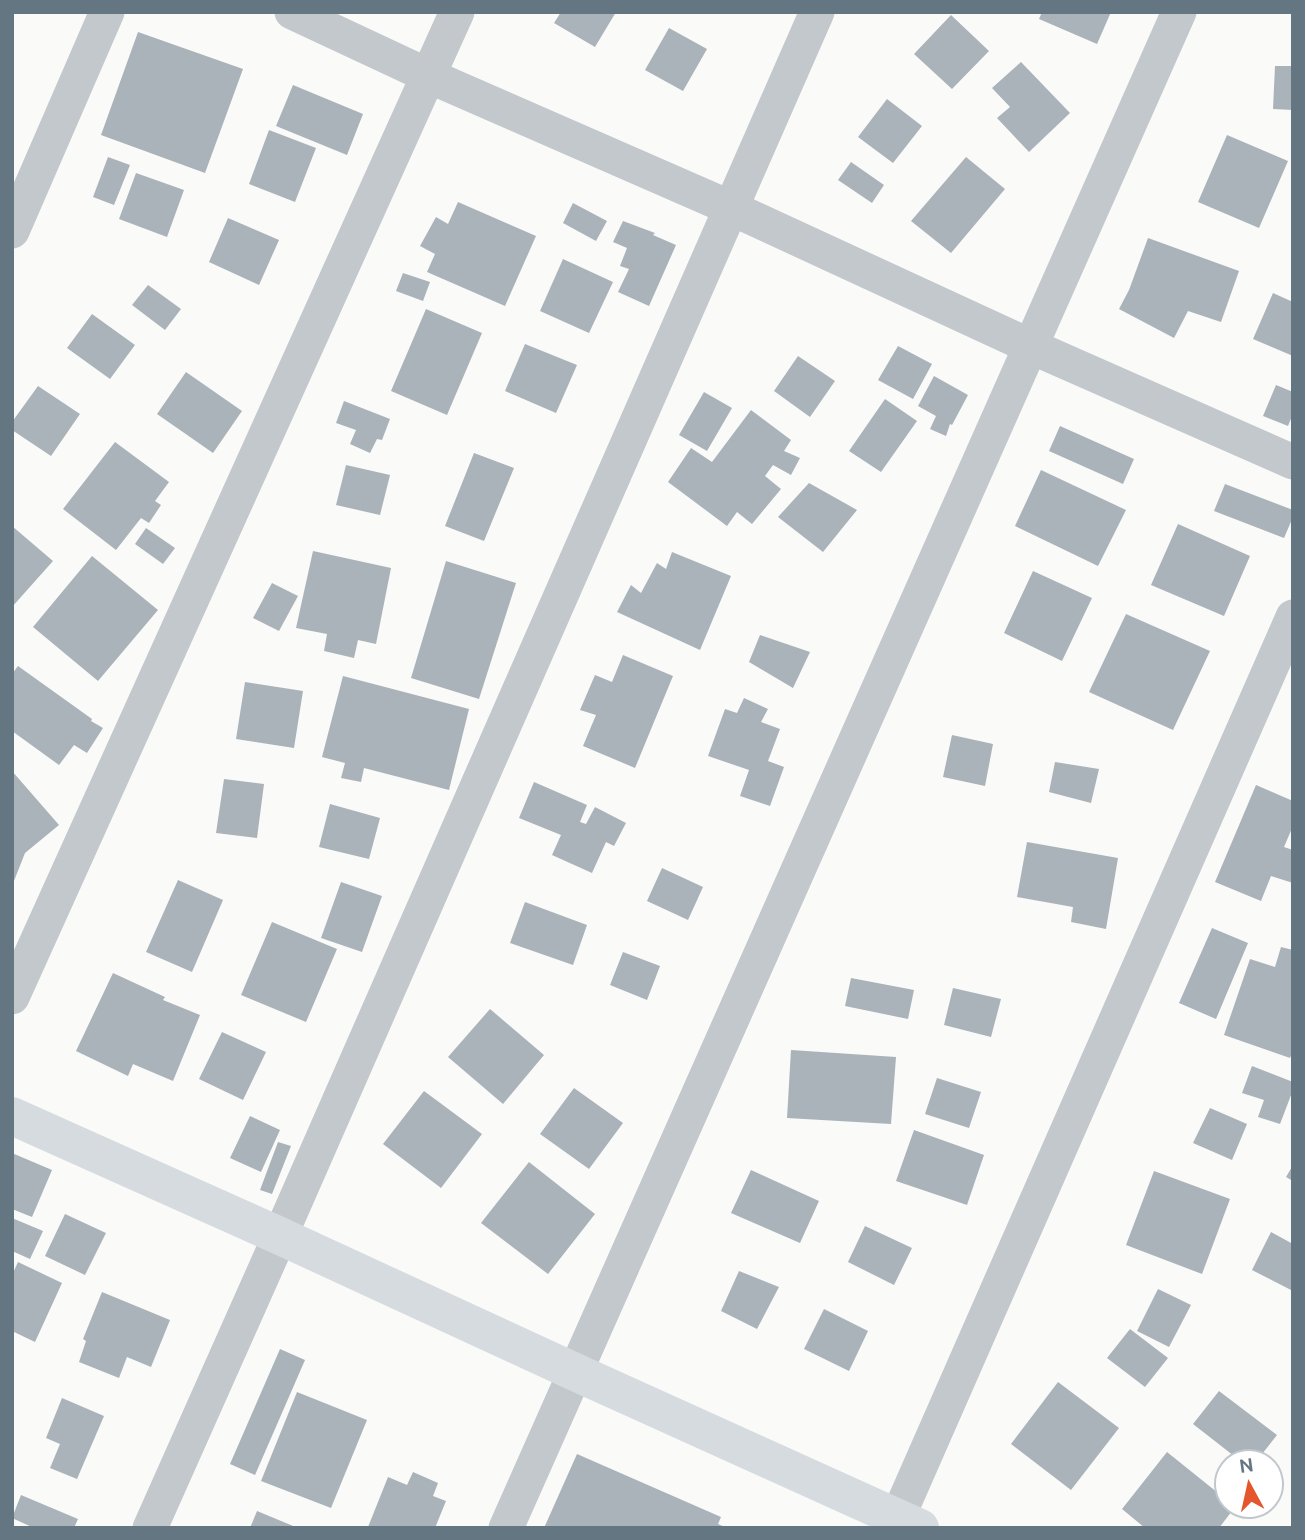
<!DOCTYPE html>
<style>
body{margin:0}
#map{position:relative;width:1305px;height:1540px;overflow:hidden;background:#fafaf8;font-family:Ubuntu,sans-serif}
canvas{display:block}
.frame{position:absolute;inset:0;border:14px solid #657683;pointer-events:none}
.north{position:absolute;left:1214px;top:1449px;width:70px;height:70px;box-sizing:border-box;background:#fff;border:2px solid #c1c8cd;border-radius:50%;rotate:352deg;font-size:19px;font-weight:700;line-height:28px;text-align:center;color:#657683}
.north::after{content:'';display:block;margin:auto;width:24px;height:32px;background:#e4572e;clip-path:polygon(50% 0,100% 100%,50% 72%,0 100%)}
</style>
<div id="map">
<canvas width="1305" height="1540"></canvas>
<div class="frame"></div>
<div class="north">N</div>
</div>
<script>
const ctx = document.querySelector('canvas').getContext('2d');
ctx.lineJoin = 'round';
function fillPath(path, color) {
  ctx.fillStyle = color;
  ctx.fill(path, 'evenodd');
}
function strokePath(path, color, width, dash) {
  ctx.strokeStyle = color;
  ctx.lineWidth = width;
  ctx.lineCap = dash ? 'butt' : 'round';
  ctx.setLineDash(dash || []);
  ctx.stroke(path);
}
fillPath(new Path2D(`
 M 561,12 L 616,12 L 595,47 L 554,23 Z
 M 1042,12 L 1111,12 L 1097,44 L 1039,19 Z
 M 951,15 L 989,51 L 952,89 L 914,54 Z
 M 669,28 L 707,49 L 683,91 L 645,70 Z
 M 138,32 L 243,69 L 205,173 L 101,135 Z
 M 1021,62 L 1070,113 L 1029,152 L 997,118 L 1010,107 L 992,88 Z
 M 1275,66 L 1293,66 L 1293,110 L 1273,109 Z
 M 293,85 L 363,114 L 347,155 L 276,126 Z
 M 887,99 L 922,126 L 893,163 L 858,137 Z
 M 269,130 L 316,148 L 295,202 L 249,184 Z
 M 1227,135 L 1288,161 L 1259,228 L 1198,202 Z
 M 108,157 L 130,165 L 114,205 L 93,197 Z
 M 966,157 L 1005,189 L 951,253 L 911,221 Z
 M 851,162 L 884,185 L 872,203 L 838,180 Z
 M 136,173 L 184,190 L 167,237 L 119,219 Z
 M 458,202 L 536,236 L 505,306 L 427,272 L 435,254 L 420,246 L 436,217 L 448,224 Z
 M 573,203 L 607,221 L 596,241 L 563,223 Z
 M 228,218 L 279,240 L 259,285 L 209,262 Z
 M 623,221 L 655,233 L 653,235 L 676,245 L 649,306 L 618,292 L 629,269 L 620,266 L 627,248 L 613,242 Z
 M 1148,238 L 1239,271 L 1221,322 L 1188,311 L 1174,338 L 1119,309 L 1129,290 Z
 M 563,259 L 613,282 L 589,333 L 540,311 Z
 M 403,273 L 430,282 L 423,301 L 396,291 Z
 M 148,285 L 181,309 L 165,330 L 132,305 Z
 M 1273,293 L 1293,302 L 1293,356 L 1253,339 Z
 M 426,309 L 482,333 L 447,415 L 391,391 Z
 M 92,314 L 135,345 L 110,379 L 67,348 Z
 M 525,344 L 577,365 L 556,413 L 505,391 Z
 M 898,346 L 932,364 L 913,399 L 878,380 Z
 M 798,356 L 835,381 L 810,417 L 774,391 Z
 M 186,372 L 242,411 L 213,453 L 157,414 Z
 M 934,376 L 968,395 L 952,425 L 950,424 L 946,436 L 930,429 L 936,416 L 918,406 Z
 M 1276,385 L 1293,392 L 1293,414 L 1288,426 L 1263,416 Z
 M 38,386 L 80,414 L 51,456 L 12,430 L 12,422 Z
 M 704,392 L 732,408 L 707,451 L 679,435 Z
 M 885,399 L 917,421 L 881,472 L 849,451 Z
 M 344,401 L 390,419 L 382,440 L 377,439 L 370,453 L 350,444 L 356,430 L 336,423 Z
 M 751,410 L 791,440 L 784,451 L 800,458 L 791,475 L 773,465 L 765,476 L 781,489 L 752,524 L 737,512 L 727,526 L 668,482 L 691,448 L 712,462 Z
 M 1060,426 L 1134,459 L 1123,484 L 1049,451 Z
 M 115,442 L 169,482 L 155,501 L 161,505 L 149,523 L 141,518 L 116,550 L 63,509 Z
 M 474,453 L 514,468 L 484,541 L 445,526 Z
 M 346,465 L 390,475 L 380,515 L 336,505 Z
 M 1041,470 L 1126,510 L 1098,566 L 1015,526 Z
 M 809,483 L 857,510 L 823,552 L 778,517 Z
 M 1225,484 L 1293,510 L 1293,517 L 1284,538 L 1214,511 Z
 M 1178,524 L 1250,556 L 1224,616 L 1151,585 Z
 M 12,526 L 53,561 L 12,607 Z
 M 146,528 L 175,548 L 163,564 L 135,544 Z
 M 313,551 L 391,568 L 376,644 L 358,640 L 354,658 L 324,651 L 327,634 L 296,628 Z
 M 672,552 L 731,576 L 700,650 L 617,612 L 631,585 L 641,593 L 657,563 L 666,569 Z
 M 92,556 L 158,610 L 98,681 L 33,627 Z
 M 446,561 L 516,583 L 479,699 L 411,678 Z
 M 1033,571 L 1092,598 L 1062,661 L 1004,633 Z
 M 272,583 L 298,596 L 279,631 L 253,618 Z
 M 1126,614 L 1210,651 L 1173,730 L 1089,692 Z
 M 760,635 L 810,652 L 793,688 L 749,662 Z
 M 623,655 L 673,676 L 635,768 L 583,746 L 596,715 L 580,710 L 595,675 L 612,682 Z
 M 18,666 L 92,719 L 91,721 L 103,728 L 87,753 L 74,745 L 59,765 L 12,731 L 12,674 Z
 M 343,676 L 469,709 L 449,790 L 364,768 L 361,782 L 341,778 L 345,763 L 322,757 Z
 M 245,682 L 303,691 L 294,748 L 236,739 Z
 M 744,698 L 768,709 L 761,722 L 780,729 L 768,761 L 784,767 L 770,806 L 740,796 L 749,770 L 708,756 L 725,709 L 737,713 Z
 M 952,735 L 993,744 L 985,786 L 943,777 Z
 M 1055,762 L 1099,769 L 1091,803 L 1049,792 Z
 M 12,771 L 59,825 L 25,853 L 12,886 Z
 M 224,779 L 264,784 L 257,838 L 216,833 Z
 M 534,782 L 587,805 L 580,822 L 586,824 L 595,807 L 626,823 L 614,846 L 606,842 L 592,873 L 552,855 L 561,835 L 519,818 Z
 M 1256,785 L 1293,801 L 1293,826 L 1284,847 L 1293,850 L 1293,883 L 1271,876 L 1261,901 L 1215,882 Z
 M 330,804 L 380,818 L 369,859 L 319,847 Z
 M 1027,842 L 1118,858 L 1106,929 L 1071,922 L 1073,907 L 1017,897 Z
 M 662,868 L 703,887 L 688,920 L 647,901 Z
 M 178,880 L 223,900 L 192,972 L 146,952 Z
 M 341,882 L 382,896 L 362,952 L 321,938 Z
 M 525,902 L 587,925 L 573,965 L 510,943 Z
 M 272,922 L 337,949 L 306,1022 L 241,995 Z
 M 1212,928 L 1248,943 L 1216,1019 L 1179,1003 Z
 M 1281,947 L 1293,950 L 1293,1051 L 1290,1058 L 1224,1035 L 1250,959 L 1275,967 Z
 M 623,952 L 660,966 L 647,1000 L 610,985 Z
 M 113,973 L 165,997 L 163,1000 L 200,1015 L 173,1081 L 133,1064 L 128,1076 L 76,1051 Z
 M 851,978 L 914,990 L 908,1019 L 845,1006 Z
 M 953,988 L 1001,999 L 991,1037 L 944,1025 Z
 M 490,1009 L 544,1055 L 503,1104 L 448,1057 Z
 M 222,1032 L 266,1052 L 243,1100 L 199,1079 Z
 M 791,1050 L 896,1057 L 891,1124 L 787,1118 Z
 M 1252,1066 L 1293,1082 L 1293,1090 L 1280,1124 L 1258,1117 L 1264,1100 L 1242,1093 Z
 M 937,1078 L 981,1092 L 969,1128 L 925,1114 Z
 M 574,1088 L 623,1123 L 589,1169 L 540,1134 Z
 M 424,1091 L 482,1134 L 441,1188 L 383,1144 Z
 M 1210,1108 L 1247,1124 L 1232,1160 L 1193,1143 Z
 M 250,1116 L 280,1130 L 261,1172 L 230,1158 Z
 M 914,1130 L 984,1155 L 967,1205 L 896,1181 Z
 M 278,1142 L 291,1146 L 272,1194 L 260,1190 Z
 M 12,1153 L 52,1170 L 32,1217 L 12,1209 Z
 M 529,1162 L 595,1214 L 548,1274 L 481,1223 Z
 M 1293,1165 L 1293,1181 L 1286,1177 Z
 M 751,1170 L 819,1201 L 800,1243 L 731,1213 Z
 M 1154,1171 L 1230,1199 L 1202,1274 L 1126,1245 Z
 M 65,1214 L 106,1233 L 85,1275 L 45,1256 Z
 M 12,1218 L 43,1231 L 30,1259 L 12,1251 Z
 M 865,1226 L 912,1248 L 894,1285 L 848,1262 Z
 M 1271,1232 L 1293,1244 L 1293,1286 L 1291,1290 L 1252,1270 Z
 M 18,1262 L 62,1283 L 35,1342 L 12,1331 L 12,1275 Z
 M 739,1271 L 779,1287 L 757,1329 L 721,1311 Z
 M 1158,1289 L 1191,1305 L 1169,1347 L 1137,1331 Z
 M 102,1292 L 170,1320 L 151,1367 L 127,1357 L 119,1378 L 79,1362 L 86,1341 L 83,1339 Z
 M 824,1309 L 868,1331 L 849,1371 L 804,1349 Z
 M 1130,1329 L 1168,1358 L 1145,1387 L 1107,1358 Z
 M 280,1349 L 305,1360 L 255,1475 L 230,1464 Z
 M 1058,1382 L 1119,1428 L 1071,1490 L 1011,1444 Z
 M 1219,1391 L 1277,1435 L 1255,1463 L 1243,1463 L 1193,1424 Z
 M 297,1392 L 367,1420 L 331,1508 L 261,1481 Z
 M 62,1398 L 104,1416 L 77,1479 L 50,1468 L 60,1444 L 46,1438 Z
 M 1167,1452 L 1228,1501 L 1228,1505 L 1235,1507 L 1219,1528 L 1145,1528 L 1122,1509 Z
 M 577,1454 L 721,1517 L 718,1524 L 727,1528 L 544,1528 Z
 M 413,1472 L 438,1483 L 433,1496 L 446,1501 L 435,1528 L 368,1527 L 388,1477 L 407,1485 Z
 M 21,1495 L 78,1519 L 74,1528 L 34,1528 L 12,1518 Z
 M 257,1511 L 298,1528 L 250,1528 Z`), '#aab3b9');
strokePath(new Path2D(`
 M 292,12 L 429,76 L 731,208 L 1032,347 L 1293,462
 M 12,231 L 107,12
 M 12,997 L 457,12
 M 150,1528 L 280,1236 L 817,12
 M 506,1528 L 1179,12
 M 893,1528 L 1293,617`), '#c3c8cc', 35);
strokePath(new Path2D(`
 M 12,1116 L 280,1236 L 575,1372 L 920,1528`), '#d6dbdf', 38);
</script>
